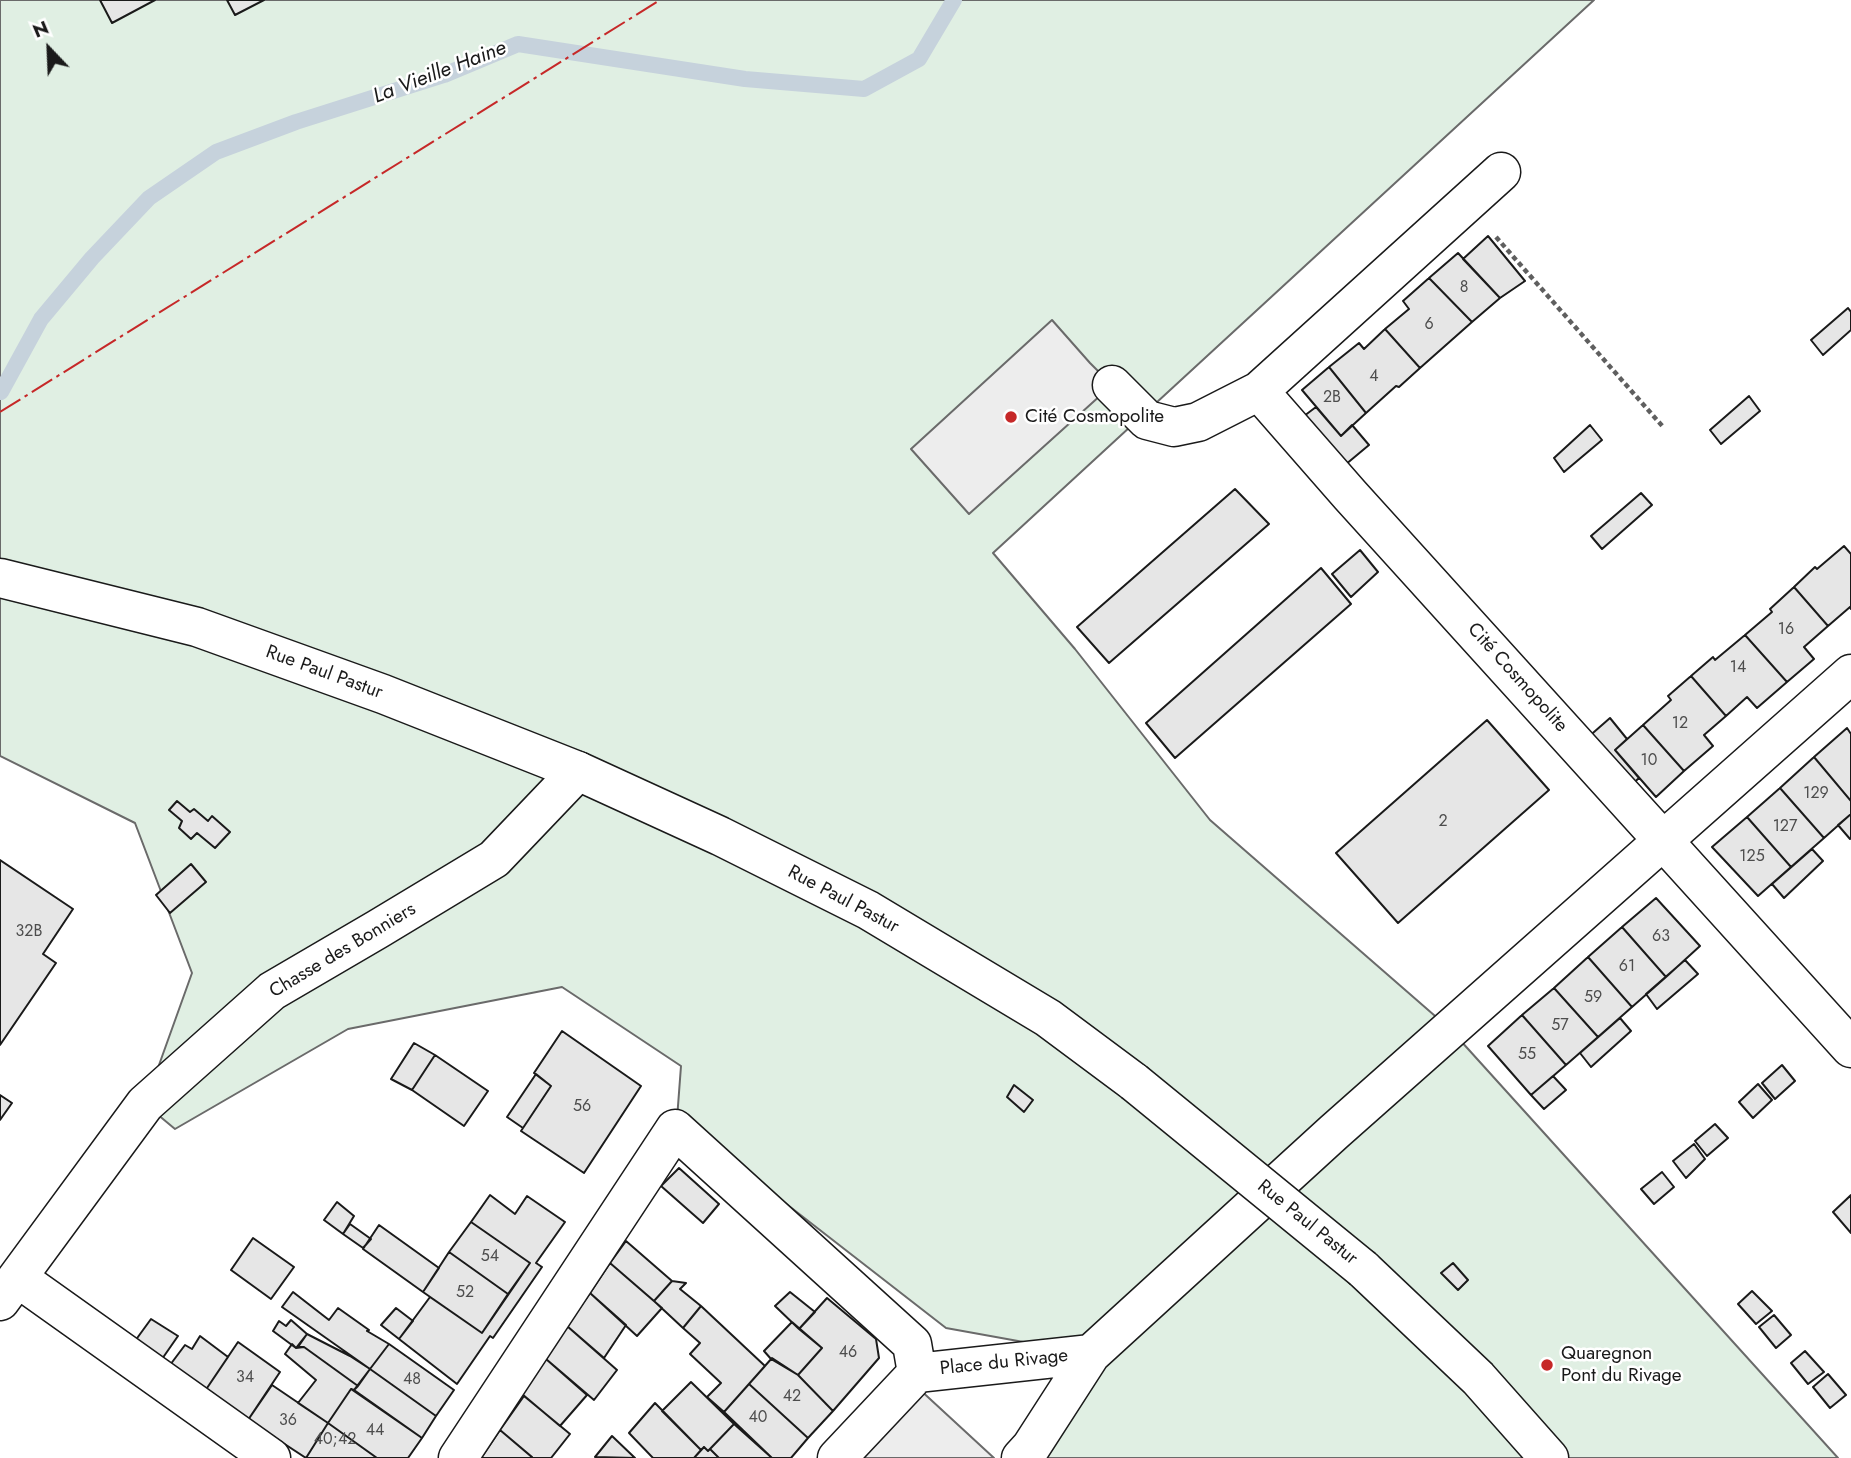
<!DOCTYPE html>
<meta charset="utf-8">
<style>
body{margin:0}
#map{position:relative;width:1851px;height:1458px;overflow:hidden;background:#fff;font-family:Jost,sans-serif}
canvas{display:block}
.north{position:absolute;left:14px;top:14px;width:70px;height:70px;-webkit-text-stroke:5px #fff;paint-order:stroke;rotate:337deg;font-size:19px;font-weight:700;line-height:28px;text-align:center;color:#1a1a1a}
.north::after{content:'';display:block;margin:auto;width:24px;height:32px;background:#1a1a1a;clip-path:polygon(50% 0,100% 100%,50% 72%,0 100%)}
</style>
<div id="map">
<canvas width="1851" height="1458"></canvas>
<div class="north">N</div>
</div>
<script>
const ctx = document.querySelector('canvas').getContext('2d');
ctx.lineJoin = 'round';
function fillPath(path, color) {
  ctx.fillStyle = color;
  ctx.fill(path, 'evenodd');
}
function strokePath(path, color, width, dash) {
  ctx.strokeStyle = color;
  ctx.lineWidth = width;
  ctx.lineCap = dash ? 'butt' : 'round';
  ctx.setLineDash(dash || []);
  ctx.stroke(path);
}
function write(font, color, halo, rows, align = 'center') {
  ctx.font = font + ' Jost,sans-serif';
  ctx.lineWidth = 5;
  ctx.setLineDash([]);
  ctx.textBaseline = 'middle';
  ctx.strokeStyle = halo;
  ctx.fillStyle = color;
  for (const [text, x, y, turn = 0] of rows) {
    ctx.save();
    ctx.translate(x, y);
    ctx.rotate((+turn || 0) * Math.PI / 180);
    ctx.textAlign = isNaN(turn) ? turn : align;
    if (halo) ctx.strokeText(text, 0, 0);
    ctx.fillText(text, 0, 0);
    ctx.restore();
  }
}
const green = new Path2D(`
 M 0,0 L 1594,0 L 993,553 L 1075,649 L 1210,820 L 1450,1029 L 1838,1458 L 1041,1458 L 1090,1354 L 946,1328 L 677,1119 L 681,1066 L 562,987 L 348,1029 L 175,1129 L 145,1104 L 192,973 L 135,823 L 0,756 Z`);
fillPath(green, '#e0efe3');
strokePath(green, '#6a6a6a', 2);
const parking = new Path2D(`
 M 1052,320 L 1090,363 L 1112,385 L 969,514 L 911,449 Z
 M 917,1387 L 994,1458 L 853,1458 Z`);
fillPath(parking, '#ededed');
strokePath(parking, '#6a6a6a', 2);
strokePath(new Path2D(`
 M 1,392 L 41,319 L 92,258 L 149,198 L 216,152 L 296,122 L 444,75 L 518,44 L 745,79 L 864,89 L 919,59 L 954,0`), '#c6d2dc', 16);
const building = new Path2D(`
 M 100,0 L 155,0 L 112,23 Z
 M 227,0 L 264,0 L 235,15 Z
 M 1488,236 L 1525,281 L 1500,298 L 1463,259 Z
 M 1458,253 L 1500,298 L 1472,322 L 1429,278 Z
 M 1429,278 L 1472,322 L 1420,368 L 1385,329 L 1409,309 L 1403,301 Z
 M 1848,308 L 1851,312 L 1851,330 L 1823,355 L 1811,340 Z
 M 1385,329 L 1420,368 L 1399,387 L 1396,386 L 1366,413 L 1329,367 L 1359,343 L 1364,349 Z
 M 1329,367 L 1366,413 L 1341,436 L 1302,390 Z
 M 1749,396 L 1760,411 L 1721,444 L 1710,430 Z
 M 1316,407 L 1341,436 L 1352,425 L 1369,445 L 1345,465 L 1304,416 Z
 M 1590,425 L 1602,440 L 1564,472 L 1554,458 Z
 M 1235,489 L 1269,524 L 1109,663 L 1077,627 Z
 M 1641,493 L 1652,505 L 1602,549 L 1591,536 Z
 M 1844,546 L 1851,554 L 1851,609 L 1850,607 L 1828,626 L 1794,587 L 1815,567 L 1817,569 Z
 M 1360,550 L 1378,572 L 1351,597 L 1332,574 Z
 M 1321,568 L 1351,604 L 1175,758 L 1146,723 Z
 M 1794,587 L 1828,626 L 1804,647 L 1814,659 L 1787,682 L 1745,635 L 1772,612 L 1770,609 Z
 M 1745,635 L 1787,682 L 1757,708 L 1747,697 L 1726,716 L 1691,676 L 1713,657 L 1715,660 Z
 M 1691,676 L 1726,716 L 1704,735 L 1713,746 L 1684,771 L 1643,725 L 1671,700 L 1668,696 Z
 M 1610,718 L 1627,739 L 1615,750 L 1639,778 L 1628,788 L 1586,739 Z
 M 1487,720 L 1549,790 L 1398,923 L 1336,853 Z
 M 1643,725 L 1684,771 L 1656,797 L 1615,750 Z
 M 1847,728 L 1851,734 L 1851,801 L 1814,757 Z
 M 1814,757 L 1851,801 L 1851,814 L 1824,838 L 1780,788 Z
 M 1780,788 L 1824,838 L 1791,867 L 1747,817 Z
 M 177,801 L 190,812 L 194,809 L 208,821 L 212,816 L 230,832 L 215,848 L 197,833 L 191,839 L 179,828 L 182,821 L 169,810 Z
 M 1851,814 L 1851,838 L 1850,839 L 1838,825 Z
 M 1747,817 L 1791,867 L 1758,896 L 1712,847 Z
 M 1812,849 L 1823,861 L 1784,898 L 1772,884 Z
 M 0,860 L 73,909 L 43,954 L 56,963 L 0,1045 Z
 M 191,864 L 206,882 L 170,913 L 156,895 Z
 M 1656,898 L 1700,946 L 1666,977 L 1622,927 Z
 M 1622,927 L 1666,977 L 1632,1007 L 1588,957 Z
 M 1588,957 L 1632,1007 L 1598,1037 L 1554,988 Z
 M 1685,960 L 1698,974 L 1657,1009 L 1646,994 Z
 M 1554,988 L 1598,1037 L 1566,1065 L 1522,1015 Z
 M 1522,1015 L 1566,1065 L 1531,1095 L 1488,1046 Z
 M 1620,1018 L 1631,1031 L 1591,1067 L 1580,1053 Z
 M 562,1031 L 641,1086 L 584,1173 L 521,1131 L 551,1086 L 534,1073 Z
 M 414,1043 L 435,1055 L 412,1090 L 391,1079 Z
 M 435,1055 L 488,1091 L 464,1126 L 412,1090 Z
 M 1782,1065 L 1795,1081 L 1775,1099 L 1762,1083 Z
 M 536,1074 L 551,1086 L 523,1128 L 507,1117 Z
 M 1553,1076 L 1566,1090 L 1544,1109 L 1531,1095 Z
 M 1758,1084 L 1772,1100 L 1753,1118 L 1739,1102 Z
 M 1014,1085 L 1033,1100 L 1024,1112 L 1007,1097 Z
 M 0,1095 L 12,1103 L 0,1120 Z
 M 1715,1124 L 1728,1138 L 1707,1156 L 1695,1141 Z
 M 1694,1144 L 1705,1159 L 1686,1178 L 1673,1161 Z
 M 679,1168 L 719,1204 L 703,1223 L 661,1186 Z
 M 1662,1172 L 1674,1187 L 1654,1204 L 1641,1189 Z
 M 490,1195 L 515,1214 L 527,1196 L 565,1222 L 536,1263 L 542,1267 L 493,1338 L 490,1336 L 457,1384 L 399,1339 L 430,1297 L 482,1333 L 530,1263 L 471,1222 Z
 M 1851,1195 L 1851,1233 L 1833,1212 Z
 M 337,1202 L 354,1216 L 343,1234 L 324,1220 Z
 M 471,1222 L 530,1263 L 508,1294 L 449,1252 Z
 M 350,1224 L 371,1239 L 363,1248 L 343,1234 Z
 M 379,1225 L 439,1268 L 423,1292 L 363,1249 Z
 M 253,1238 L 294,1267 L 271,1299 L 231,1270 Z
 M 626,1241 L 672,1281 L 654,1301 L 610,1263 Z
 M 449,1252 L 508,1294 L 482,1333 L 423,1292 Z
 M 610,1263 L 662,1308 L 637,1336 L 590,1293 Z
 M 1453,1263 L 1468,1280 L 1458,1290 L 1441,1273 Z
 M 672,1281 L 686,1283 L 680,1289 L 701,1306 L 683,1328 L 654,1301 Z
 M 1752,1291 L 1772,1311 L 1756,1324 L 1738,1304 Z
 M 293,1292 L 329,1320 L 338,1308 L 369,1330 L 367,1331 L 389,1344 L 370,1369 L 282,1307 Z
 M 790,1292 L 815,1312 L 799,1329 L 775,1306 Z
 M 590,1293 L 626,1325 L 604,1358 L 567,1326 Z
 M 827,1298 L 876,1339 L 879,1358 L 833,1411 L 798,1375 L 822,1348 L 799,1329 Z
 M 701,1306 L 765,1366 L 724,1412 L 707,1397 L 721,1383 L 690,1354 L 700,1343 L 683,1328 Z
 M 396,1308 L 413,1321 L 399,1339 L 381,1325 Z
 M 1774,1315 L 1791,1335 L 1776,1348 L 1759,1327 Z
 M 151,1319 L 178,1336 L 162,1359 L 135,1341 Z
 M 291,1320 L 307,1334 L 296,1348 L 273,1331 L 279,1321 L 286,1326 Z
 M 792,1322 L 822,1348 L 798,1375 L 771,1359 L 764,1351 Z
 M 567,1326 L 617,1370 L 594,1400 L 546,1359 Z
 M 307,1334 L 350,1356 L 370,1369 L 358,1386 L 304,1347 L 298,1347 Z
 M 200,1336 L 228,1357 L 205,1391 L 170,1365 L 185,1345 L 192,1349 Z
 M 238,1342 L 280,1372 L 248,1420 L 205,1391 Z
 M 292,1344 L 296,1348 L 304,1347 L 358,1386 L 354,1390 L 351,1389 L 328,1423 L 298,1403 L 316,1380 L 285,1354 Z
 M 389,1344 L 454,1390 L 436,1416 L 370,1369 Z
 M 1805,1351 L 1824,1372 L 1808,1384 L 1791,1363 Z
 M 772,1358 L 798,1375 L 833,1411 L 808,1438 L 749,1384 Z
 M 546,1359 L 587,1395 L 560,1426 L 522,1394 Z
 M 370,1369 L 436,1416 L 422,1438 L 354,1390 Z
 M 1828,1374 L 1846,1395 L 1830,1408 L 1813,1387 Z
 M 691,1382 L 734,1424 L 708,1451 L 704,1447 L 701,1450 L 662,1411 Z
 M 749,1384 L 808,1438 L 791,1458 L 772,1458 L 724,1412 Z
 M 272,1385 L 328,1423 L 306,1458 L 248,1420 Z
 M 351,1389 L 422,1438 L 408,1458 L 377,1458 L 328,1423 Z
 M 524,1396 L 570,1434 L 551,1458 L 533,1458 L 500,1430 Z
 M 655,1403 L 701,1450 L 694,1458 L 653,1458 L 629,1433 Z
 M 328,1423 L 377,1458 L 306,1458 Z
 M 734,1424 L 772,1458 L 719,1458 L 710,1449 Z
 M 500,1430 L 532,1457 L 531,1458 L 481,1458 Z
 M 612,1436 L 635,1458 L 595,1457 Z
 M 704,1447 L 708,1451 L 710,1449 L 719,1458 L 694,1458 Z`);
fillPath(building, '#e6e6e6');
strokePath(building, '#1a1a1a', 2);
const minor = new Path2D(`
 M 1112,385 L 1147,420 L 1174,427 L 1198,422 L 1259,391 L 1350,495 L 1851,1048
 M 1259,391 L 1501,172
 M 18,1278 L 271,1458
 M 0,1301 L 145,1104 L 272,991 L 378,929 L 494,859 L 578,771
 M 917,1373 L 1091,1354
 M 458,1458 L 675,1129 L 912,1344 L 917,1373 L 837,1458
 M 1021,1458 L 1031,1447 L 1091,1354 L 1334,1132 L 1851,674`);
const major = new Path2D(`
 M 0,578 L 197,627 L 383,694 L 578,771 L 720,836 L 868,910 L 1048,1018 L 1134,1082
 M 1363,1269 L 1478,1378 L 1549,1458`);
strokePath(minor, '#1a1a1a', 41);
strokePath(major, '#1a1a1a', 41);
strokePath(new Path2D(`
 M 1496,237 L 1664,428`), '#5f5f5f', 4.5, [5, 3.5]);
strokePath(minor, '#fff', 38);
strokePath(major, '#fff', 38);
const majorBridge = new Path2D(`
 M 1134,1082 L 1363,1269`);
strokePath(majorBridge, '#1a1a1a', 41, []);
strokePath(majorBridge, '#fff', 38);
strokePath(new Path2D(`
 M 0,412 L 660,0`), '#c62828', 2, [24, 5, 3.5, 5]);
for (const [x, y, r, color] of [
 [1011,417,7,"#c62828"],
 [1547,1365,7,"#c62828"]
]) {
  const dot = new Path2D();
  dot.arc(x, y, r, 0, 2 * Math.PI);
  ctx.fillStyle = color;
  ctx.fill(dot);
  strokePath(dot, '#fff', 2.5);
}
write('16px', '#4d4d4d', null, [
 ["8",1464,288],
 ["6",1429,325],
 ["4",1374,377],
 ["2B",1332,398],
 ["16",1786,630],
 ["14",1738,668],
 ["12",1680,724],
 ["10",1649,761],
 ["129",1816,794],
 ["2",1443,822],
 ["127",1785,827],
 ["125",1752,857],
 ["32B",29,932],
 ["63",1661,937],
 ["61",1627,967],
 ["59",1593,998],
 ["57",1560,1026],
 ["55",1527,1055],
 ["56",582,1107],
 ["54",490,1257],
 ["52",465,1293],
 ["46",848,1353],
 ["34",245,1378],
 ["48",412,1380],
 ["42",792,1397],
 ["40",758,1418],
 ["36",288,1421],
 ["44",375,1431],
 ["40;42",335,1440]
]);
write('19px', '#1a1a1a', '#fff', [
 ["Cité Cosmopolite",1025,417],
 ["Quaregnon",1561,1354],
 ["Pont du Rivage",1561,1376]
], 'left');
write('19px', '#1a1a1a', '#fff', [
 ["Rue Paul Pastur",324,673,20],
 ["Cité Cosmopolite",1517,678,48],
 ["Rue Paul Pastur",843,900,28],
 ["Chasse des Bonniers",343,951,-31],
 ["Rue Paul Pastur",1307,1223,39],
 ["Place du Rivage",1004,1363,-6]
]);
write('italic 21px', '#1a1a1a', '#fff', [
 ["La Vieille Haine",440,73,-21]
]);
</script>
